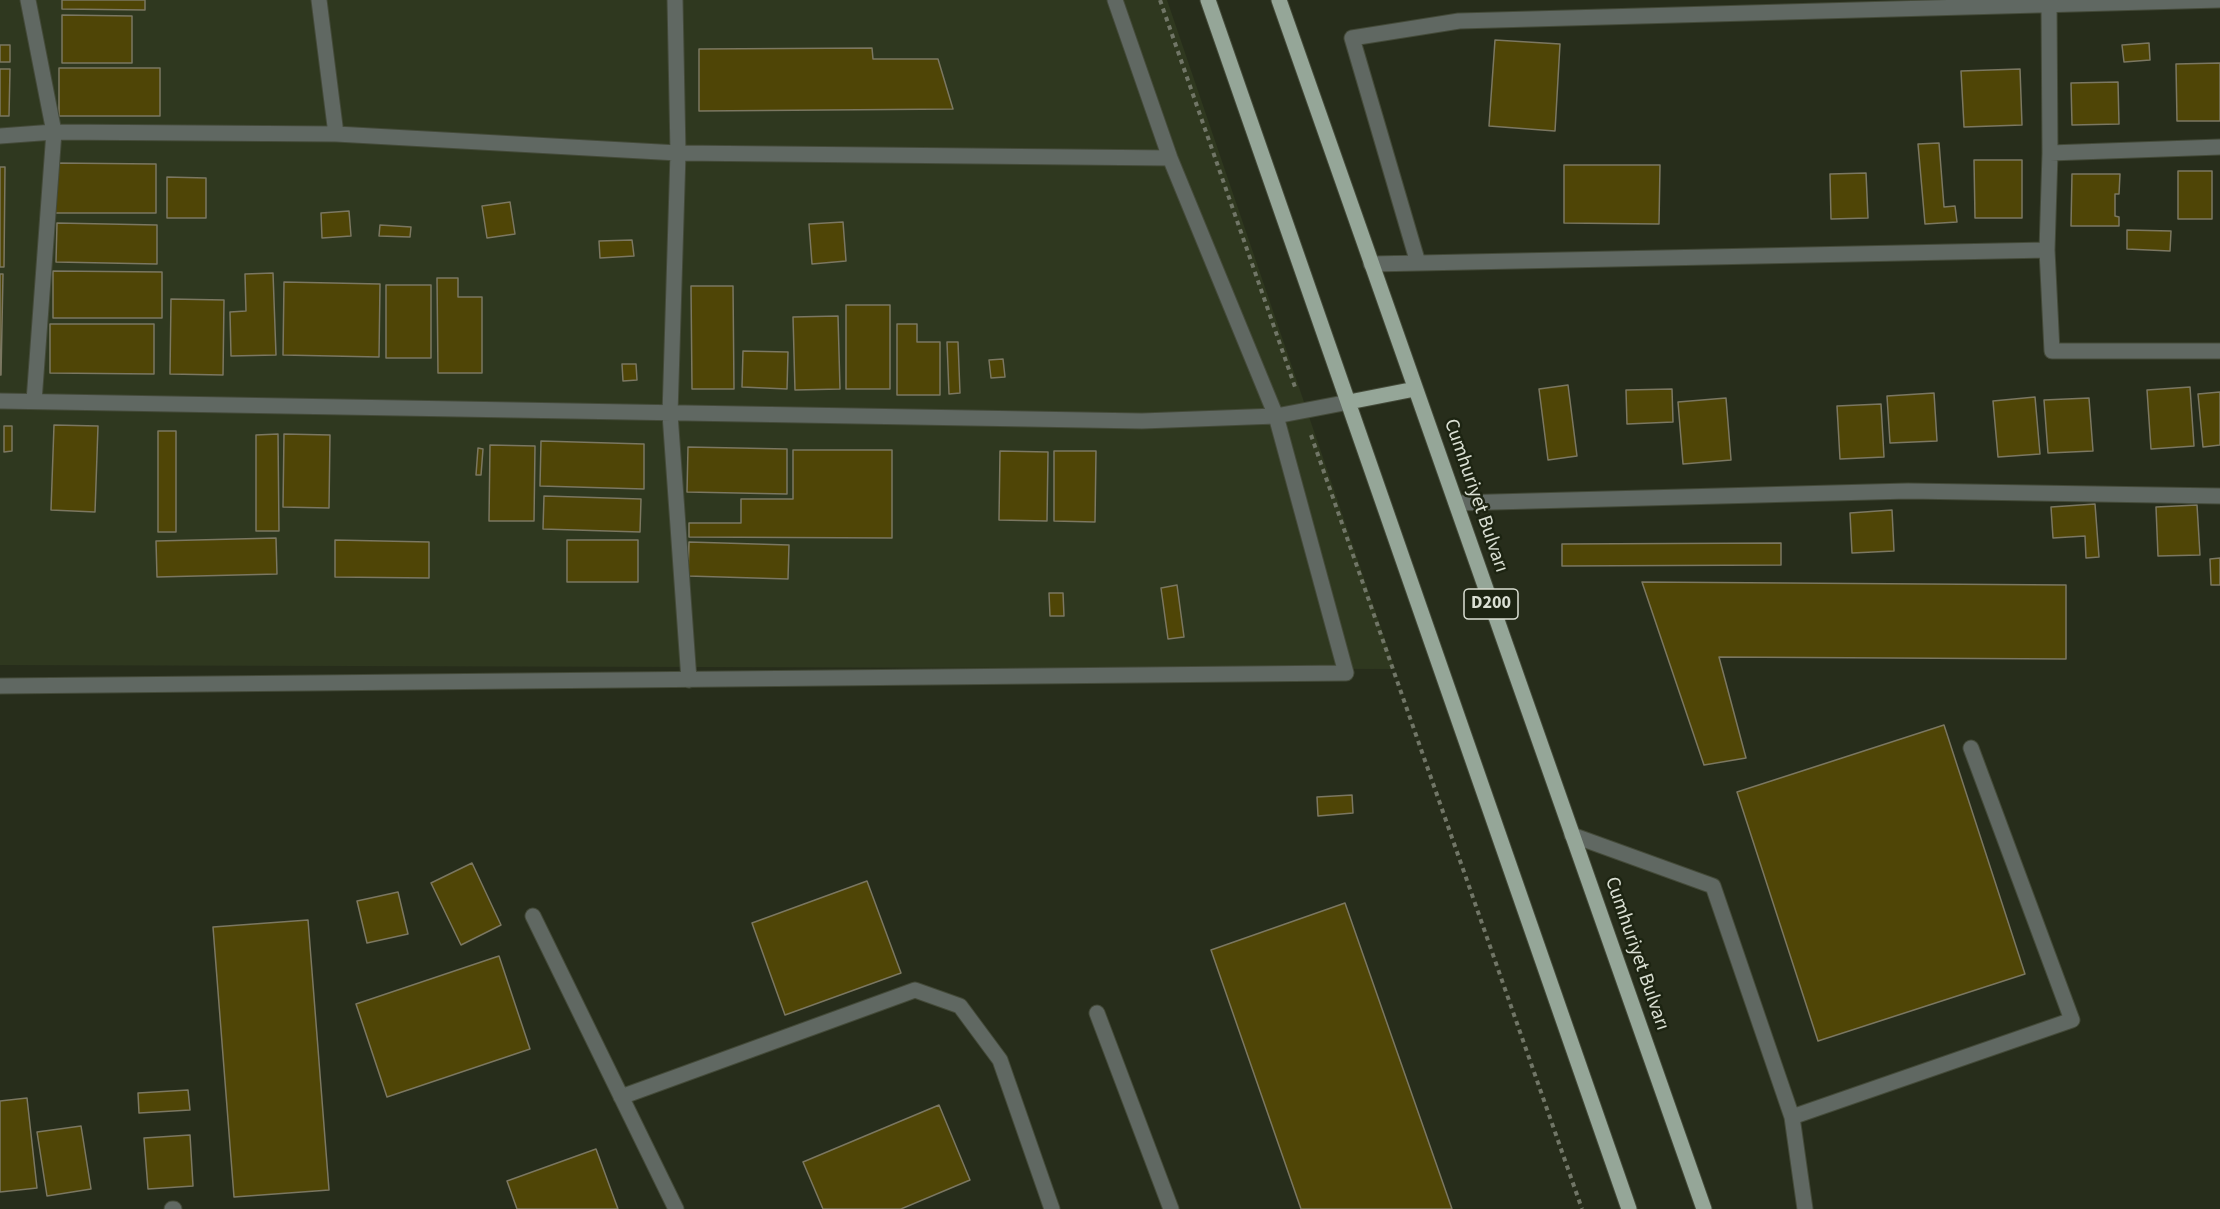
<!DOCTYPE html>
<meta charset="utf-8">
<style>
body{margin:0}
canvas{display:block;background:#272d1b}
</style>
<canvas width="2220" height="1209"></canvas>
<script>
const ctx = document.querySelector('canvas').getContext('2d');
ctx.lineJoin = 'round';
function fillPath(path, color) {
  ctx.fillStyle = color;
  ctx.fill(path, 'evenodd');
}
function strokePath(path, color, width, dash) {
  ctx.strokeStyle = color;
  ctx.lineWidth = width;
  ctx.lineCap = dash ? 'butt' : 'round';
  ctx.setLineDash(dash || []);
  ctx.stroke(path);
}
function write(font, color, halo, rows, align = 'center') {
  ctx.font = font + ' "Source Sans 3",sans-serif';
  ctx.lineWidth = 5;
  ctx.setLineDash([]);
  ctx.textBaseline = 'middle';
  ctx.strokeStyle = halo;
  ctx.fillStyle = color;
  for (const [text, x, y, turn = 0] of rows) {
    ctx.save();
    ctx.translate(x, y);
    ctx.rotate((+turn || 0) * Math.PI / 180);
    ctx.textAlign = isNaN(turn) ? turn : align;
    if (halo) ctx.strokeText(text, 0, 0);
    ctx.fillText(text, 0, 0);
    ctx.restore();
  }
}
fillPath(new Path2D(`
 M 0,0 L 1167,0 L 1395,669 L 0,665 Z`), '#2f381f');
const building = new Path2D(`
 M 62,0 L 145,0 L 145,10 L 62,9 Z
 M 62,15 L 132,16 L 132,63 L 62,63 Z
 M 1495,40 L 1560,44 L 1555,131 L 1489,126 Z
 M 2149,43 L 2150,60 L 2124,62 L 2122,45 Z
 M 0,45 L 10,45 L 10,62 L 0,62 Z
 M 872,48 L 873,59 L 938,59 L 953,109 L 699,111 L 699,49 Z
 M 2220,63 L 2220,121 L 2177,121 L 2176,64 Z
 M 59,68 L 160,68 L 160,116 L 59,116 Z
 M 0,69 L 10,69 L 9,116 L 0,116 Z
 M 2020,69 L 2022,125 L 1964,127 L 1961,71 Z
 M 2118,82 L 2119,124 L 2072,125 L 2071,83 Z
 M 1939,143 L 1944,207 L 1955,206 L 1957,222 L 1925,224 L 1918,144 Z
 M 1974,160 L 2022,160 L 2022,218 L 1975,218 Z
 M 55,163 L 156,164 L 156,213 L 55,213 Z
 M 1564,165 L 1660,165 L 1659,224 L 1564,223 Z
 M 0,167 L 5,167 L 4,267 L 0,267 Z
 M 2178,171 L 2212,171 L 2212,219 L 2178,219 Z
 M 1866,173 L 1868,218 L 1831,219 L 1830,174 Z
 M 2072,174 L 2120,174 L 2119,194 L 2115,194 L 2115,216 L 2119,217 L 2119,226 L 2071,226 Z
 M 167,177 L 206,178 L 206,218 L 167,218 Z
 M 510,202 L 515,234 L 487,238 L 482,206 Z
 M 349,211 L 351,236 L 322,238 L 321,213 Z
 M 843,222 L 846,261 L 812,264 L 809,224 Z
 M 57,223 L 157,225 L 157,264 L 56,262 Z
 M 380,225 L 411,227 L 410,237 L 379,236 Z
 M 2127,230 L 2171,231 L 2170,251 L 2127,249 Z
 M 632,240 L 634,256 L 600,258 L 599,241 Z
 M 53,271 L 162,272 L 162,318 L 53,318 Z
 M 273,273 L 276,355 L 231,356 L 230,312 L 246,311 L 245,274 Z
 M 0,274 L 3,274 L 1,375 L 0,375 Z
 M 437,278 L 458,278 L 458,297 L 482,297 L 482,373 L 438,373 Z
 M 284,282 L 380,284 L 379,357 L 283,355 Z
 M 386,285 L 431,285 L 431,358 L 386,358 Z
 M 691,286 L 733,286 L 734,389 L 692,389 Z
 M 171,299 L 224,300 L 223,375 L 170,374 Z
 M 846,305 L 890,305 L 890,389 L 846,389 Z
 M 838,316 L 840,389 L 795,390 L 793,317 Z
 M 50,324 L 154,324 L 154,374 L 50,373 Z
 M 897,324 L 917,324 L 917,342 L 940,342 L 940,395 L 897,395 Z
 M 947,342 L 958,342 L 960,393 L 949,394 Z
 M 743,351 L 788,352 L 787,389 L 742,387 Z
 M 1003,359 L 1005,377 L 991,378 L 989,360 Z
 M 622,364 L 636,364 L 637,380 L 623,381 Z
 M 1568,385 L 1577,456 L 1548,460 L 1539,389 Z
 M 2190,387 L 2194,446 L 2151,449 L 2147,390 Z
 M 1672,389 L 1673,422 L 1627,424 L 1626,390 Z
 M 2220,392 L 2220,445 L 2203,447 L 2198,394 Z
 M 1934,393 L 1937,441 L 1890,443 L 1887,396 Z
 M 2035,397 L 2040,454 L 1998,457 L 1993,401 Z
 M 1726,398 L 1731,460 L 1683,464 L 1678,402 Z
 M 2089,398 L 2093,451 L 2048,453 L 2044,400 Z
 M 1881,404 L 1884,457 L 1840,459 L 1837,406 Z
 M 54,425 L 98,426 L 95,512 L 51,510 Z
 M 4,426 L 12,426 L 12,451 L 4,452 Z
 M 158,431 L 176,431 L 176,532 L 158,532 Z
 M 278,434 L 279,531 L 256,531 L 256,435 Z
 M 284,434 L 330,435 L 329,508 L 283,507 Z
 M 541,441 L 644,444 L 644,489 L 540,486 Z
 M 490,445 L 535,446 L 534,521 L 489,521 Z
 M 688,447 L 787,449 L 787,494 L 687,492 Z
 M 478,448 L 483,449 L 481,475 L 476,475 Z
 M 793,450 L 892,450 L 892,538 L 689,537 L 689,523 L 741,523 L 741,499 L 793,499 Z
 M 1000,451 L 1048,452 L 1047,521 L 999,520 Z
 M 1054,451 L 1096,451 L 1095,522 L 1054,521 Z
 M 544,496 L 641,499 L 640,532 L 543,529 Z
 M 2095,504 L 2099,557 L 2086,558 L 2085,536 L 2053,538 L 2051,507 Z
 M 2197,505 L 2200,555 L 2158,556 L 2156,507 Z
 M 1892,510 L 1894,551 L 1852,553 L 1850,513 Z
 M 276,538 L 277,574 L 157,577 L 156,541 Z
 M 335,540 L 429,542 L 429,578 L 335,577 Z
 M 567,540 L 638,540 L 638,582 L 567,582 Z
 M 689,542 L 789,545 L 788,579 L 688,576 Z
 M 1781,543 L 1781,565 L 1562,566 L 1562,544 Z
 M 2220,558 L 2220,585 L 2211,585 L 2210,559 Z
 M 1642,582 L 2066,585 L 2066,659 L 1719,657 L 1746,758 L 1704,765 Z
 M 1177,585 L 1184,637 L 1168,639 L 1161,588 Z
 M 1049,593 L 1063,593 L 1064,616 L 1050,616 Z
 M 1944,725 L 2025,974 L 1818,1041 L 1737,792 Z
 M 1352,795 L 1353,813 L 1318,816 L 1317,797 Z
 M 472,863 L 501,925 L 461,945 L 431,883 Z
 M 867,881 L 901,973 L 785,1015 L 752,923 Z
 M 398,892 L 408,934 L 367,943 L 357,901 Z
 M 1345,903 L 1452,1209 L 1301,1209 L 1211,950 Z
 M 308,920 L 329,1190 L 234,1197 L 213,927 Z
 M 499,956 L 530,1049 L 387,1097 L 356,1004 Z
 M 188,1090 L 190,1110 L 139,1113 L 138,1093 Z
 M 27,1098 L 37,1188 L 0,1192 L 0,1101 Z
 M 939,1105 L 970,1180 L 901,1209 L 823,1209 L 803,1162 Z
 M 81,1126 L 91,1189 L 47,1196 L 37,1132 Z
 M 190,1135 L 193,1186 L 148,1189 L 144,1138 Z
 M 596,1149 L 618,1209 L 517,1209 L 507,1181 Z`);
fillPath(building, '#4f4506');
strokePath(building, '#7b7761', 1.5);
const service = new Path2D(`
 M 1572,835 L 1713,886 L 1792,1117
 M 533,916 L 676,1209
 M 1097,1013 L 1171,1209
 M 621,1097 L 915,990 L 960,1006 L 1000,1060 L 1052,1209
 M 172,1209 L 174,1209
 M 1805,1209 L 1792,1117 L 2072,1020 L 1971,748`);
const minor = new Path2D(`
 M 28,0 L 54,132 L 34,401
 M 319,0 L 336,134
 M 675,0 L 678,153 L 670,414 L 689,680
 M 2049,5 L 2050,153 L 2047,250 L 2052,351 L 2220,351
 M 0,136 L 54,132 L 336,134 L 678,153 L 1170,158
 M 2050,153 L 2220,147
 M 1418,263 L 1352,38 L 1459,21 L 2219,0
 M 1371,264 L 2047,250
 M 0,401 L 1142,421 L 1276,416 L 1349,402
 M 1456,503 L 1908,491 L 2220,496
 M 0,686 L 1346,673 L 1276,416 L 1170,158 L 1115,0`);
const primary = new Path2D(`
 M 1208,0 L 1629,1209
 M 1279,0 L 1704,1209
 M 1349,402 L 1415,389`);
strokePath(service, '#444a39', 17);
strokePath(minor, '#444a39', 17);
strokePath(primary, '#444a39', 17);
strokePath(new Path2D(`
 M 1160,0 L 1295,387
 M 1311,435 L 1582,1209`), '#717667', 4, [4.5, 4.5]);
strokePath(service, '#606862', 15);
strokePath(minor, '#606862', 15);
strokePath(primary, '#95a698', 15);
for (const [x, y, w] of [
 [1491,604,54]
]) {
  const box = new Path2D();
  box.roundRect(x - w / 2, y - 15, w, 30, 4.5);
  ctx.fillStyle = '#1d2412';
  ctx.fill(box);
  strokePath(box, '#dbe0d4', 1.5);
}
write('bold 18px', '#dbe0d4', null, [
 ["D200",1491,604]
]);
write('20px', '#dbe0d4', '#1d2412', [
 ["Cumhuriyet Bulvarı",1475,496,71],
 ["Cumhuriyet Bulvarı",1636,954,71]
]);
</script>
